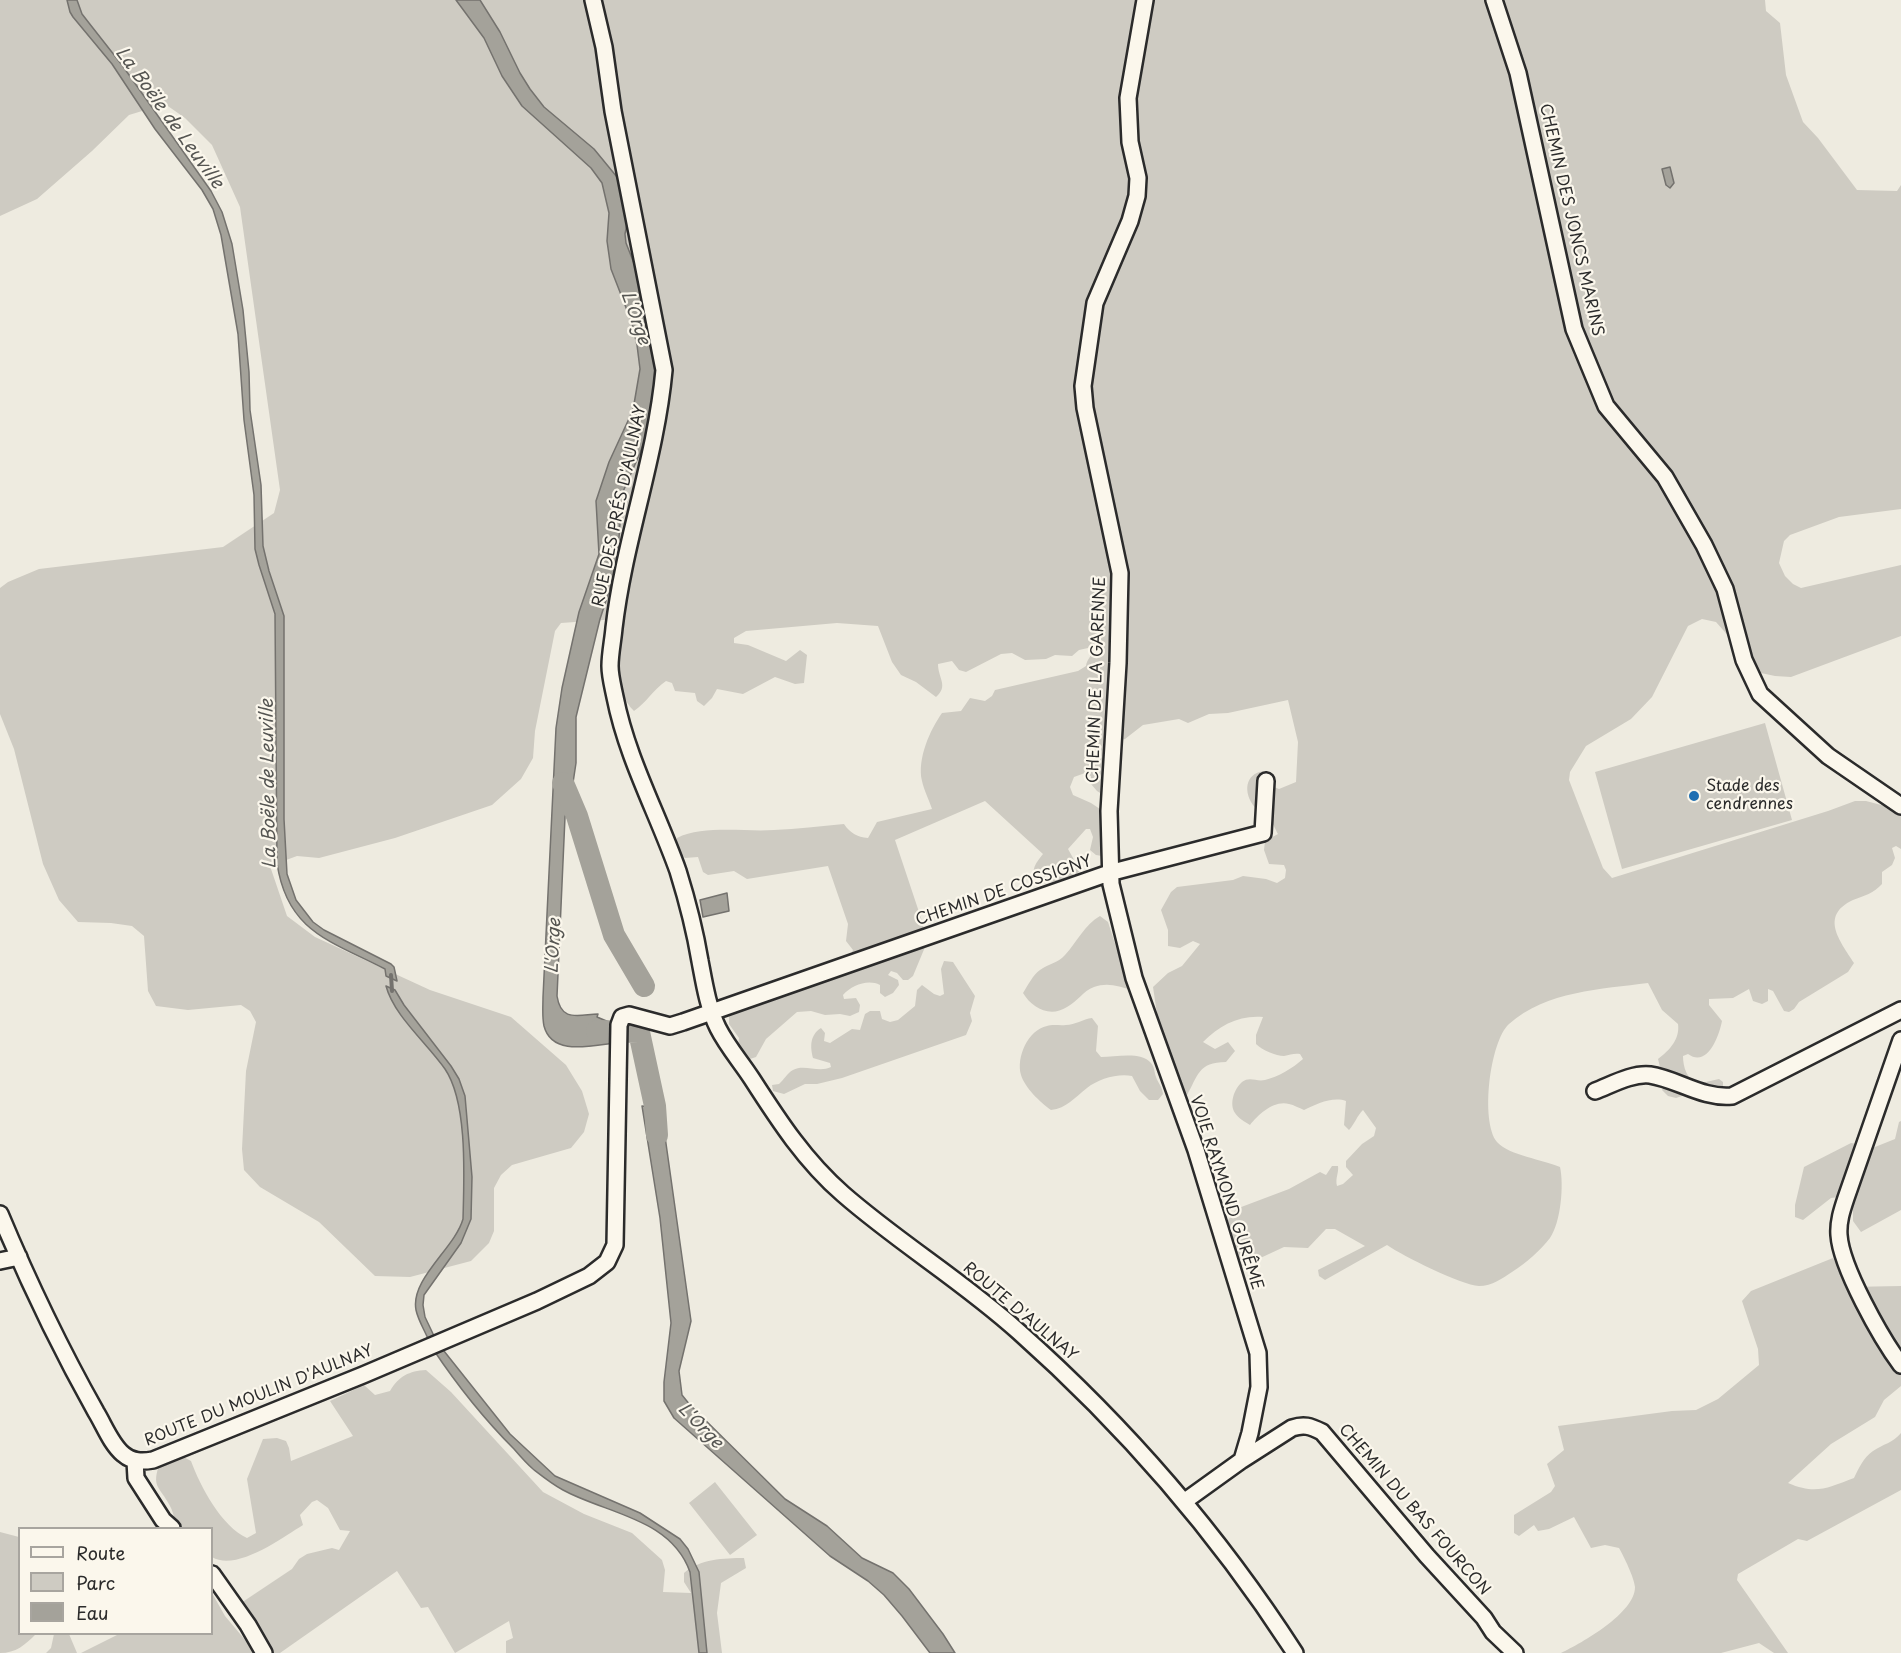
<!DOCTYPE html>
<meta charset="utf-8">
<style>
body{margin:0}
#map{position:relative;width:1901px;height:1653px;overflow:hidden;background:#eeebe0;font-family:"Playpen Sans",sans-serif}
canvas{display:block}
.legend{position:absolute;left:18px;top:1527px;width:195px;height:108px;box-sizing:border-box;background:#fbf7ec;border:2px solid #a8a59f;margin:0;padding:8px 10px;list-style:none;font-size:18px;color:#2b2b2b}
.legend li{display:flex;align-items:center;gap:12px;height:30px}
.legend b{width:30px;border:2px solid #a8a59f}
</style>
<div id="map">
<canvas width="1901" height="1653"></canvas>
<ul class="legend">
<li><b style="height:8px;background:#fbf7ec"></b>Route</li>
<li><b style="height:16px;background:#cecbc2"></b>Parc</li>
<li><b style="height:16px;background:#a4a29a"></b>Eau</li>
</ul>
</div>
<script>
const ctx = document.querySelector('canvas').getContext('2d');
ctx.lineJoin = 'round';
function fillPath(path, color) {
  ctx.fillStyle = color;
  ctx.fill(path, 'evenodd');
}
function strokePath(path, color, width, dash) {
  ctx.strokeStyle = color;
  ctx.lineWidth = width;
  ctx.lineCap = dash ? 'butt' : 'round';
  ctx.setLineDash(dash || []);
  ctx.stroke(path);
}
function write(font, color, halo, rows, align = 'center') {
  ctx.font = font + ' "Playpen Sans",sans-serif';
  ctx.lineWidth = 4.5;
  ctx.setLineDash([]);
  ctx.textBaseline = 'middle';
  ctx.strokeStyle = halo;
  ctx.fillStyle = color;
  for (const [text, x, y, turn = 0] of rows) {
    ctx.save();
    ctx.translate(x, y);
    ctx.rotate((+turn || 0) * Math.PI / 180);
    ctx.textAlign = isNaN(turn) ? turn : align;
    if (halo) ctx.strokeText(text, 0, 0);
    ctx.fillText(text, 0, 0);
    ctx.restore();
  }
}
fillPath(new Path2D(`
 M 0,0 L 1765,0 L 1766,11 L 1780,23 L 1786,75 L 1803,122 L 1818,138 L 1857,190 L 1897,191 L 1901,185 L 1901,509 L 1839,517 L 1790,535 L 1784,541 L 1779,563 L 1785,576 L 1793,584 L 1801,588 L 1901,565 L 1901,636 L 1791,677 L 1775,676 L 1761,673 L 1716,622 L 1702,619 L 1688,626 L 1652,697 L 1631,719 L 1586,746 L 1570,772 L 1569,780 L 1603,868 L 1612,878 L 1828,811 L 1855,801 L 1866,801 L 1885,806 L 1901,814 L 1901,849 L 1896,846 L 1892,848 L 1895,858 L 1892,865 L 1882,872 L 1882,884 C 1874,893 1864,896 1853,900 C 1819,916 1840,941 1854,963 L 1848,972 L 1799,1002 L 1794,1009 L 1789,1012 L 1784,1011 L 1773,991 L 1768,989 L 1768,1001 L 1762,1004 L 1753,1001 L 1749,989 L 1733,998 L 1709,999 L 1709,1005 L 1722,1021 C 1719,1037 1707,1068 1688,1054 L 1683,1056 C 1683,1067 1687,1079 1697,1084 L 1719,1079 L 1723,1082 L 1723,1087 L 1719,1091 L 1688,1094 L 1676,1098 L 1668,1096 L 1662,1090 L 1664,1086 L 1685,1081 C 1678,1074 1668,1074 1660,1067 L 1658,1059 C 1670,1050 1680,1039 1678,1024 L 1662,1010 L 1648,983 C 1602,989 1546,991 1509,1024 C 1490,1041 1480,1121 1497,1142 C 1508,1155 1544,1160 1560,1167 C 1564,1185 1561,1222 1550,1238 C 1540,1251 1526,1263 1512,1272 C 1503,1278 1492,1286 1479,1286 C 1461,1285 1403,1256 1387,1245 L 1325,1280 L 1319,1276 L 1318,1270 L 1365,1246 L 1335,1229 L 1326,1229 L 1308,1248 L 1284,1247 L 1241,1267 L 1225,1233 L 1226,1223 L 1236,1209 L 1289,1189 L 1320,1172 L 1326,1175 L 1332,1166 L 1338,1166 C 1339,1173 1335,1178 1337,1186 L 1343,1184 L 1353,1175 L 1346,1167 L 1346,1161 L 1362,1144 L 1374,1136 L 1376,1128 L 1363,1110 C 1357,1116 1355,1123 1349,1130 L 1344,1125 L 1346,1101 C 1333,1096 1316,1104 1304,1110 C 1299,1108 1294,1105 1289,1104 C 1274,1100 1259,1114 1250,1125 C 1245,1122 1238,1118 1235,1113 C 1229,1104 1234,1089 1242,1082 C 1250,1076 1256,1082 1265,1080 C 1278,1077 1293,1068 1303,1059 L 1300,1054 C 1294,1053 1290,1055 1284,1056 C 1276,1056 1262,1050 1256,1044 L 1256,1035 L 1263,1017 C 1239,1015 1220,1025 1203,1042 L 1215,1049 L 1228,1042 L 1235,1051 L 1226,1062 C 1198,1062 1198,1076 1187,1095 L 1183,1093 L 1160,1034 L 1153,987 L 1168,973 L 1182,966 L 1200,944 L 1193,941 L 1180,948 L 1168,946 L 1168,930 L 1161,910 L 1171,892 L 1177,887 L 1233,880 L 1243,876 L 1266,879 L 1277,883 L 1285,878 L 1286,870 L 1284,865 L 1269,864 L 1264,850 L 1265,841 L 1278,834 C 1276,831 1274,825 1271,821 C 1266,815 1258,812 1253,805 C 1242,789 1247,771 1267,771 L 1274,787 L 1279,789 L 1296,782 L 1298,742 L 1288,700 L 1228,713 L 1209,714 L 1188,723 L 1179,719 L 1143,725 L 1125,739 L 1111,742 L 1105,796 L 1097,791 L 1091,784 L 1091,776 L 1085,773 L 1074,777 L 1070,787 L 1073,795 L 1091,803 L 1103,811 L 1105,847 L 1102,856 L 1096,855 L 1090,850 L 1093,837 L 1090,829 L 1086,829 L 1068,849 L 1077,865 L 1079,872 L 1072,878 L 1036,885 C 1031,870 1034,865 1043,854 L 985,801 L 895,840 L 923,924 L 925,947 L 913,976 L 908,980 L 903,980 L 897,973 L 891,971 L 888,975 L 898,980 L 899,985 L 893,993 L 885,997 L 880,993 L 880,985 C 868,979 852,985 843,995 L 844,999 L 856,998 L 860,1005 L 859,1012 L 850,1016 L 840,1014 L 825,1015 L 811,1011 L 797,1012 L 766,1039 L 756,1057 L 750,1059 L 741,1057 L 737,1052 L 739,1038 L 729,1024 L 729,1016 L 732,1011 L 850,956 L 853,950 L 846,941 L 848,924 L 828,866 L 747,879 L 734,871 L 708,875 L 703,872 L 698,857 L 685,858 L 677,850 L 677,838 C 703,825 745,832 774,830 C 797,829 820,826 844,824 C 850,833 857,837 868,838 L 877,822 L 932,809 C 929,800 924,790 922,781 C 917,759 930,730 942,713 L 961,711 L 970,698 L 985,701 L 992,696 L 995,690 L 1078,671 L 1086,666 C 1087,659 1091,657 1093,651 L 1088,648 L 1079,650 L 1072,656 L 1055,655 L 1046,659 L 1025,660 L 1012,653 L 1001,654 L 966,672 L 959,670 L 952,661 L 938,664 C 938,678 949,686 936,697 L 916,682 L 901,675 L 892,662 L 878,626 L 837,623 L 746,631 L 734,638 L 734,643 L 748,645 L 786,661 L 800,650 L 807,655 L 804,683 L 795,684 L 775,677 L 743,694 L 717,689 L 712,698 L 704,706 L 697,701 L 695,693 L 675,691 L 672,683 L 666,681 C 652,691 646,703 634,711 C 613,691 617,646 617,619 L 561,623 L 555,631 L 535,731 L 533,758 L 521,779 L 492,805 L 395,838 L 319,858 L 297,856 L 270,866 L 287,916 L 315,937 L 430,990 L 511,1017 L 566,1065 L 582,1091 L 589,1114 L 584,1132 L 571,1148 L 512,1165 L 501,1175 L 494,1188 L 494,1231 L 489,1243 L 471,1261 L 410,1277 L 375,1276 L 319,1222 L 260,1187 L 244,1170 L 242,1149 L 246,1071 L 256,1022 L 250,1011 L 241,1005 L 188,1010 L 156,1006 L 148,991 L 144,936 L 132,926 L 111,923 L 78,922 L 59,900 L 43,864 L 14,749 L 0,714 L 0,588 L 8,582 L 39,569 L 223,547 L 274,513 L 280,490 L 240,207 L 212,145 L 185,118 L 165,104 L 129,115 L 92,151 L 37,199 L 0,216 Z
 M 1765,723 L 1792,820 L 1622,869 L 1595,772 Z
 M 1100,916 L 1108,922 L 1119,956 L 1133,963 L 1132,990 C 1119,986 1107,982 1094,987 C 1083,991 1077,1002 1067,1007 C 1050,1018 1032,1008 1023,993 C 1028,985 1033,975 1040,970 C 1048,964 1058,963 1065,955 C 1077,942 1085,924 1100,916 Z
 M 944,961 L 953,962 L 975,996 L 970,1013 L 972,1021 L 966,1035 L 842,1078 L 817,1084 L 805,1084 L 784,1094 L 773,1091 L 772,1085 L 779,1084 C 784,1080 787,1073 793,1070 C 804,1064 819,1073 831,1067 L 830,1063 L 813,1058 C 810,1046 810,1035 821,1028 L 825,1033 L 824,1041 L 830,1043 L 852,1029 L 860,1030 L 865,1014 L 870,1011 L 880,1011 L 882,1019 L 890,1022 L 898,1020 L 915,1006 L 917,990 L 922,985 L 934,994 L 940,996 L 944,994 L 941,969 Z
 M 1092,1018 L 1098,1026 L 1096,1051 L 1101,1057 C 1116,1057 1141,1051 1151,1063 C 1155,1068 1154,1072 1156,1077 C 1158,1083 1162,1086 1163,1094 L 1158,1100 L 1149,1100 L 1140,1091 L 1132,1076 C 1118,1073 1098,1079 1087,1088 C 1074,1098 1067,1108 1051,1110 C 1040,1102 1025,1088 1021,1075 C 1016,1057 1028,1030 1047,1026 C 1053,1024 1060,1026 1066,1025 C 1075,1025 1083,1019 1092,1018 Z
 M 1901,1121 L 1901,1210 L 1861,1232 L 1853,1221 L 1853,1204 L 1846,1196 L 1831,1198 L 1803,1220 L 1795,1217 L 1795,1205 L 1804,1167 L 1851,1143 L 1875,1147 L 1895,1139 L 1899,1122 Z
 M 1833,1258 L 1849,1287 L 1901,1286 L 1901,1386 L 1884,1400 L 1875,1417 L 1831,1444 L 1788,1483 C 1816,1495 1827,1488 1854,1478 C 1859,1468 1863,1458 1873,1451 C 1883,1444 1893,1443 1901,1433 L 1901,1490 L 1807,1541 L 1798,1539 L 1738,1574 L 1737,1580 L 1788,1653 L 1774,1653 L 1759,1643 L 1721,1653 L 1561,1653 C 1582,1643 1635,1613 1635,1587 C 1634,1577 1624,1557 1619,1548 L 1605,1545 L 1591,1548 L 1574,1517 L 1549,1529 L 1538,1531 L 1534,1525 L 1519,1536 L 1514,1533 L 1514,1515 L 1551,1492 L 1555,1486 L 1547,1464 L 1564,1450 L 1558,1426 L 1672,1411 L 1696,1410 L 1718,1399 L 1759,1365 L 1758,1349 L 1742,1301 L 1751,1291 Z
 M 426,1370 L 451,1392 L 543,1492 L 584,1514 L 632,1533 L 662,1560 L 665,1570 L 663,1592 L 691,1593 L 684,1582 L 684,1573 C 700,1559 724,1558 744,1558 L 746,1568 L 721,1583 L 717,1613 L 722,1653 L 506,1653 L 506,1641 L 513,1638 L 509,1621 L 455,1653 L 428,1607 L 421,1608 L 397,1571 L 280,1653 L 272,1653 L 238,1605 L 292,1569 L 299,1559 L 307,1554 L 332,1548 L 339,1550 L 350,1531 L 340,1530 L 328,1508 L 317,1500 L 312,1502 L 300,1515 L 303,1525 C 282,1538 236,1572 212,1557 L 212,1528 L 178,1528 C 174,1521 174,1513 170,1506 C 159,1485 151,1488 160,1462 L 180,1455 L 191,1461 C 200,1486 222,1527 247,1538 L 256,1533 L 247,1479 L 263,1439 L 277,1438 L 286,1441 L 289,1448 L 291,1461 L 353,1436 L 330,1401 L 364,1385 L 375,1395 L 390,1391 C 399,1376 409,1371 426,1370 Z
 M 715,1482 L 757,1535 L 730,1555 L 689,1503 Z
 M 0,1532 L 19,1537 L 20,1634 L 36,1634 C 25,1645 16,1653 0,1653 Z
 M 212,1593 L 225,1616 L 256,1653 L 81,1653 L 119,1634 L 212,1634 Z
 M 54,1634 L 69,1634 L 77,1653 L 46,1653 L 51,1648 Z`), '#cecbc2');
const water = new Path2D(`
 M 67,0 L 77,0 L 82,14 L 89,23 L 122,65 L 211,191 L 222,212 L 232,244 L 243,310 L 249,372 L 250,410 L 261,485 L 263,546 L 269,571 L 284,616 L 284,819 L 287,874 L 296,900 L 313,922 L 324,930 L 391,964 L 394,967 L 397,981 L 386,976 L 385,969 C 331,941 287,932 277,863 L 275,614 L 259,565 L 255,549 L 254,495 L 244,420 L 238,334 L 221,235 L 213,209 L 202,190 L 155,129 L 112,64 L 73,17 L 70,12 Z
 M 456,0 L 480,0 L 500,32 L 520,73 L 530,89 L 544,107 L 594,149 L 617,177 L 623,188 L 628,219 L 625,234 L 626,243 L 637,271 L 658,368 L 651,422 L 640,453 L 622,494 L 617,567 L 600,619 L 576,717 L 576,763 L 571,796 L 565,817 L 557,996 C 561,1022 577,1015 598,1014 L 597,1017 L 616,1025 L 616,1043 C 593,1045 552,1057 544,1026 C 542,1017 543,1006 543,997 L 556,728 L 562,688 L 579,612 L 599,554 L 596,501 L 609,462 L 633,410 L 640,369 L 637,345 L 632,323 L 611,269 L 607,241 L 609,213 L 602,183 L 591,168 L 522,106 L 502,76 L 484,38 Z
 M 1670,167 L 1674,183 L 1670,188 L 1666,185 L 1662,169 Z
 M 727,893 L 729,911 L 703,917 L 700,900 Z
 M 386,986 L 395,990 L 404,1005 L 451,1066 L 459,1079 L 465,1096 L 472,1177 L 471,1219 L 461,1243 L 424,1295 L 423,1305 L 425,1317 L 435,1338 L 429,1341 C 425,1331 418,1320 416,1310 C 410,1279 455,1248 463,1219 C 464,1178 468,1103 445,1069 C 427,1043 394,1016 386,986 Z
 M 642,1106 L 661,1108 L 691,1321 L 679,1371 L 682,1395 L 690,1405 L 785,1499 L 827,1526 L 862,1558 L 893,1573 L 909,1589 L 943,1634 L 955,1653 L 930,1653 L 902,1616 L 884,1595 L 868,1581 L 830,1556 L 674,1418 L 664,1401 L 664,1382 L 671,1323 L 660,1218 Z
 M 440,1346 L 510,1434 L 555,1476 L 640,1513 L 680,1539 L 688,1549 L 699,1572 L 707,1653 L 699,1653 L 690,1572 C 671,1518 607,1514 563,1490 C 552,1484 542,1476 533,1469 C 526,1463 520,1456 514,1449 C 483,1418 457,1385 433,1349 Z`);
fillPath(water, '#a4a29a');
strokePath(water, '#74726e', 1.5);
strokePath(new Path2D(`
 M 391,975 L 392,991`), '#74726e', 4);
strokePath(new Path2D(`
 M 563,783 L 577,816 L 614,935 L 644,986
 M 597,1031 L 639,1032 L 655,1106 L 657,1135`), '#a4a29a', 22);
const street = new Path2D(`
 M 593,0 L 604,47 L 613,111 L 664,370 C 656,458 624,541 614,628 C 613,640 610,654 610,666 C 610,676 613,687 615,697 C 627,758 657,812 678,871 C 687,900 695,931 700,961 C 704,982 708,1008 718,1028 C 727,1046 741,1062 752,1079 C 779,1121 805,1161 843,1194 C 899,1243 964,1282 1019,1332 C 1127,1428 1217,1532 1295,1653
 M 1145,0 L 1128,98 L 1130,142 L 1138,178 L 1137,196 L 1130,221 L 1095,303 L 1083,386 L 1085,408 L 1120,573 L 1118,663 L 1109,811 L 1111,884 L 1134,978 L 1196,1150 L 1258,1353 L 1259,1387 L 1250,1433 L 1242,1460 L 1185,1501
 M 1494,0 L 1518,73 L 1574,329 L 1606,406 L 1665,477 L 1704,545 L 1725,589 L 1744,660 L 1760,694 L 1828,756 L 1901,806
 M 1901,1040 L 1846,1198 C 1842,1210 1838,1222 1839,1235 C 1841,1267 1881,1338 1901,1365
 M 1595,1091 C 1611,1085 1632,1073 1650,1075 C 1677,1079 1703,1099 1732,1096 L 1901,1010
 M 0,1214 C 28,1281 60,1348 96,1412 C 104,1425 111,1444 123,1454 C 132,1462 142,1462 153,1460 L 363,1375 L 537,1301 L 589,1276 L 607,1262 L 615,1245 L 619,1025 L 622,1017 L 629,1015 L 670,1026 L 683,1022 L 1109,873 L 1263,833 L 1266,781
 M 0,1261 L 19,1257
 M 1242,1460 L 1292,1428 C 1304,1424 1310,1426 1322,1432 L 1427,1556 L 1484,1618 L 1493,1632 L 1515,1653
 M 135,1461 L 136,1478 L 163,1520 L 172,1528
 M 212,1574 L 248,1625 L 264,1653`);
strokePath(street, '#2b2b2b', 20);
strokePath(street, '#fbf7ec', 15);
for (const [x, y, r, color] of [
 [1694,796,6,"#1f6fb2"]
]) {
  const dot = new Path2D();
  dot.arc(x, y, r, 0, 2 * Math.PI);
  ctx.fillStyle = color;
  ctx.fill(dot);
  strokePath(dot, '#fbf7ec', 2);
}
write('16px', '#2b2b2b', '#fbf7ec', [
 ["CHEMIN DES JONCS MARINS",1571,220,77],
 ["RUE DES PRÉS D'AULNAY",620,506,-78],
 ["CHEMIN DE LA GARENNE",1097,680,-88],
 ["CHEMIN DE COSSIGNY",1004,891,-19],
 ["VOIE RAYMOND GURÊME",1226,1193,72],
 ["ROUTE D'AULNAY",1020,1312,40],
 ["ROUTE DU MOULIN D'AULNAY",259,1396,-22],
 ["CHEMIN DU BAS FOURCON",1414,1510,49]
]);
write('16px', '#2b2b2b', '#fbf7ec', [
 ["Stade des",1706,787],
 ["cendrennes",1706,805]
], 'left');
write('italic 18px', '#555552', '#fbf7ec', [
 ["La Boële de Leuville",169,118,54],
 ["L'Orge",635,318,71],
 ["La Boële de Leuville",269,784,-91],
 ["L'Orge",554,946,-87],
 ["L'Orge",700,1426,46]
]);
</script>
